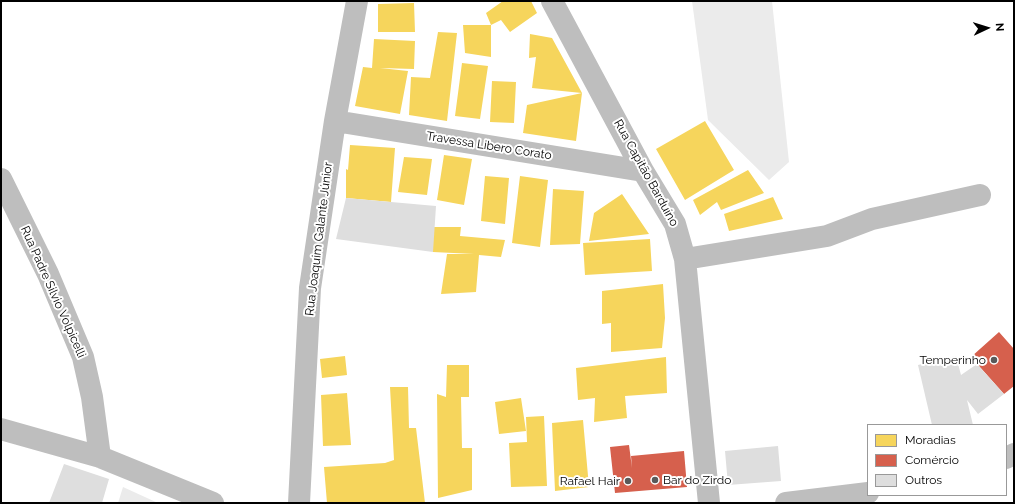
<!DOCTYPE html>
<meta charset="utf-8">
<style>
body{margin:0}
#map{position:relative;width:1015px;height:504px;overflow:hidden;background:#fff;font-family:Raleway,sans-serif}
canvas{display:block}
.frame{position:absolute;inset:0;border:2px solid #000;pointer-events:none}
.legend{position:absolute;left:867px;top:424px;width:140px;height:72px;box-sizing:border-box;background:#fff;border:1px solid #999;margin:0;padding:5px 7px;list-style:none;font-size:12px;color:#000}
.legend li{display:flex;align-items:center;gap:8px;height:20px}
.legend b{width:20px;border:1px solid #999}
.north{position:absolute;left:967px;top:8px;width:40px;height:40px;-webkit-text-stroke:3px #fff;paint-order:stroke;rotate:86deg;font-size:11px;font-weight:700;line-height:16px;text-align:center;color:#000}
.north::after{content:'';display:block;margin:auto;width:14px;height:18px;background:#000;clip-path:polygon(50% 0,100% 100%,50% 72%,0 100%)}
</style>
<div id="map">
<canvas width="1015" height="504"></canvas>
<div class="frame"></div>
<ul class="legend">
<li><b style="height:11px;background:#f6d55c"></b>Moradias</li>
<li><b style="height:11px;background:#d6604d"></b>Comércio</li>
<li><b style="height:11px;background:#dedede"></b>Outros</li>
</ul>
<div class="north">N</div>
</div>
<script>
const ctx = document.querySelector('canvas').getContext('2d');
ctx.lineJoin = 'round';
function fillPath(path, color) {
  ctx.fillStyle = color;
  ctx.fill(path, 'evenodd');
}
function strokePath(path, color, width, dash) {
  ctx.strokeStyle = color;
  ctx.lineWidth = width;
  ctx.lineCap = dash ? 'butt' : 'round';
  ctx.setLineDash(dash || []);
  ctx.stroke(path);
}
function write(font, color, halo, rows, align = 'center') {
  ctx.font = font + ' Raleway,sans-serif';
  ctx.lineWidth = 4;
  ctx.setLineDash([]);
  ctx.textBaseline = 'middle';
  ctx.strokeStyle = halo;
  ctx.fillStyle = color;
  for (const [text, x, y, turn = 0] of rows) {
    ctx.save();
    ctx.translate(x, y);
    ctx.rotate((+turn || 0) * Math.PI / 180);
    ctx.textAlign = isNaN(turn) ? turn : align;
    if (halo) ctx.strokeText(text, 0, 0);
    ctx.fillText(text, 0, 0);
    ctx.restore();
  }
}
fillPath(new Path2D(`
 M 692,1 L 772,1 L 789,162 L 769,180 L 708,120 Z
 M 123,487 L 158,503 L 118,503 Z`), '#ebebeb');
fillPath(new Path2D(`
 M 503,1 L 531,1 L 537,13 L 510,32 L 501,20 L 491,25 L 486,13 Z
 M 414,3 L 415,32 L 378,32 L 378,4 Z
 M 463,25 L 491,25 L 491,57 L 465,53 Z
 M 438,32 L 457,33 L 447,121 L 409,115 L 411,77 L 430,78 Z
 M 530,34 L 552,38 L 582,93 L 532,88 L 536,57 L 529,58 Z
 M 374,39 L 415,41 L 414,69 L 380,68 L 408,71 L 400,114 L 355,106 L 363,67 L 372,68 Z
 M 462,63 L 488,66 L 480,119 L 455,116 Z
 M 492,81 L 516,82 L 514,123 L 490,122 Z
 M 582,93 L 576,141 L 523,133 L 527,105 Z
 M 705,121 L 734,170 L 685,200 L 656,149 Z
 M 350,145 L 395,148 L 391,202 L 346,198 L 346,169 L 348,170 Z
 M 444,155 L 472,159 L 464,205 L 437,200 Z
 M 404,157 L 432,159 L 427,195 L 398,192 Z
 M 748,170 L 764,193 L 721,210 L 717,202 L 700,215 L 693,200 Z
 M 485,176 L 509,178 L 505,224 L 481,221 Z
 M 520,176 L 548,180 L 540,247 L 512,243 Z
 M 553,189 L 584,191 L 580,244 L 550,245 Z
 M 622,194 L 649,234 L 589,241 L 594,213 Z
 M 773,197 L 783,219 L 729,231 L 724,214 Z
 M 433,227 L 461,227 L 460,236 L 505,240 L 501,257 L 479,255 L 476,292 L 441,294 L 447,254 L 474,254 L 433,252 Z
 M 650,239 L 652,271 L 585,275 L 583,243 Z
 M 663,284 L 665,318 L 662,348 L 611,352 L 611,323 L 602,324 L 602,291 Z
 M 345,356 L 347,375 L 322,378 L 320,359 Z
 M 666,357 L 667,393 L 625,396 L 627,418 L 594,422 L 595,398 L 578,400 L 576,368 Z
 M 447,365 L 469,365 L 469,397 L 461,397 L 462,448 L 472,448 L 472,490 L 438,498 L 437,394 L 446,397 Z
 M 390,387 L 408,387 L 409,428 L 416,428 L 425,503 L 327,503 L 324,467 L 385,463 L 394,460 Z
 M 347,393 L 351,445 L 323,446 L 321,395 Z
 M 521,398 L 526,431 L 499,434 L 495,402 Z
 M 544,416 L 547,486 L 511,487 L 509,443 L 527,442 L 526,417 Z
 M 583,420 L 589,487 L 555,491 L 552,423 Z`), '#f6d55c');
fillPath(new Path2D(`
 M 999,332 L 1014,349 L 1014,386 L 1004,394 L 971,357 Z
 M 629,445 L 632,468 L 631,456 L 684,451 L 687,487 L 615,493 L 610,447 Z`), '#d6604d');
fillPath(new Path2D(`
 M 346,198 L 436,206 L 433,252 L 336,239 Z
 M 956,356 L 961,375 L 977,364 L 1004,394 L 978,414 L 967,400 L 973,425 L 932,425 L 918,365 Z
 M 778,446 L 781,481 L 728,485 L 725,451 Z
 M 64,464 L 109,479 L 102,503 L 49,503 Z`), '#dedede');
strokePath(new Path2D(`
 M 552,1 L 643,171 L 675,224 L 685,259 L 709,503
 M 335,121 L 643,171
 M 1,179 L 48,274 L 83,357 L 92,397 L 100,457
 M 685,259 L 827,236 L 872,219 L 980,195
 M 1,429 L 100,457 L 213,503
 M 1006,458 L 1014,454
 M 299,503 L 310,288 L 335,121 L 357,1
 M 786,503 L 868,493`), '#bebebe', 22);
for (const [x, y, r, color] of [
 [994,360,4,"#595959"],
 [655,480,4,"#595959"],
 [628,481,4,"#595959"]
]) {
  const dot = new Path2D();
  dot.arc(x, y, r, 0, 2 * Math.PI);
  ctx.fillStyle = color;
  ctx.fill(dot);
  strokePath(dot, '#fff', 1.5);
}
write('12px', '#000', '#fff', [
 ["Travessa Libero Corato",489,146,9],
 ["Rua Capitão Barduíno",646,173,61],
 ["Rua Joaquim Galante Júnior",319,239,-83],
 ["Rua Padre Silvio Volpicelli",53,292,66]
]);
write('12px', '#000', '#fff', [
 ["Temperinho",986,360],
 ["Bar do Zirdo",663,480,"left"],
 ["Rafael Hair",620,481]
], 'right');
</script>
